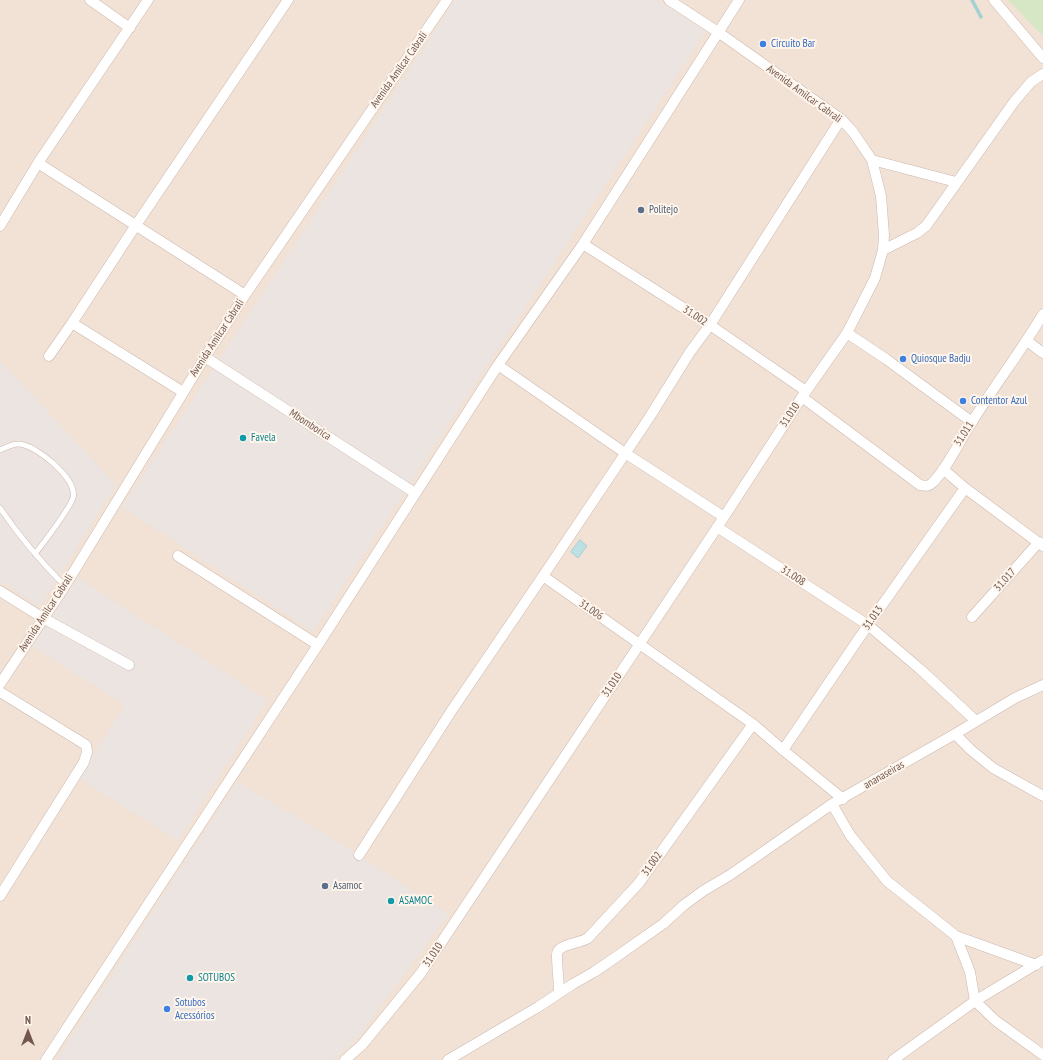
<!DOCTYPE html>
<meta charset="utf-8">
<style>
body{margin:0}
#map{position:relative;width:1043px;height:1060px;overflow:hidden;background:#fbf1e6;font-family:"PT Sans Narrow",sans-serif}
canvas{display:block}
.north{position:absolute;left:8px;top:1012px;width:40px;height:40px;-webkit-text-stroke:3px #fef5ec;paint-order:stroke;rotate:0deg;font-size:11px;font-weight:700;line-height:16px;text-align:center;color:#72574d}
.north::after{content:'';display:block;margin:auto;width:14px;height:18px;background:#72574d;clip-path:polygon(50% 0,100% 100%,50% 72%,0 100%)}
</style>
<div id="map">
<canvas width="1043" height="1060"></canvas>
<div class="north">N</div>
</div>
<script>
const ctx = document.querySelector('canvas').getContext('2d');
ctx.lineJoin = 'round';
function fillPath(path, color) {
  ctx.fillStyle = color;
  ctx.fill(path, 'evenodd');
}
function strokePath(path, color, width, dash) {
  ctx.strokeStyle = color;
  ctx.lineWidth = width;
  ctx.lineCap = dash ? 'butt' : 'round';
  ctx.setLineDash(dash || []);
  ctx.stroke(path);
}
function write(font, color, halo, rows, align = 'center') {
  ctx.font = font + ' "PT Sans Narrow",sans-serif';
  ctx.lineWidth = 4;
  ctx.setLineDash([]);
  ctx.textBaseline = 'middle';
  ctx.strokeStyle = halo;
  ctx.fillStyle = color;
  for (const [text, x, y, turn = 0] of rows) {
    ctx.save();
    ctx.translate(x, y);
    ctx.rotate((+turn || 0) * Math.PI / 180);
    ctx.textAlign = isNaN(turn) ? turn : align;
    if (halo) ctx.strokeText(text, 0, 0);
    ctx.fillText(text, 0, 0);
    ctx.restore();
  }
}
fillPath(new Path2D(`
 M 0,0 L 1043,0 L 1043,1060 L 0,1060 Z`), '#f2e2d5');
fillPath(new Path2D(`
 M 455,0 L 658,0 L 706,31 L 313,632 L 122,507 Z
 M 0,360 L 116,485 L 40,607 L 0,581 Z
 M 76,577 L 268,700 L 178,841 L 78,778 L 125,705 L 29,644 Z
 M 237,782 L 327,835 L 449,914 L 355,1041 L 333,1060 L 56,1060 Z`), '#ebe4e0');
fillPath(new Path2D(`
 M 1008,0 L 1043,0 L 1043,36 Z`), '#d6e7c5');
const water = new Path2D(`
 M 580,540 L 587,546 L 578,558 L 571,552 Z`);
fillPath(water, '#bce0e3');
strokePath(water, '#a3d0d4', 1);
strokePath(new Path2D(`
 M 972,0 L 981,17`), '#a3d0d4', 3.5);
const service = new Path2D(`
 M 0,450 C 7,447 13,443 20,444 C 37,446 78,479 73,498 C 72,501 70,504 69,506 C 59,523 47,538 35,554
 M 0,508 C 19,536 41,562 65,586`);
const minor = new Path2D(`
 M 90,0 L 130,28
 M 994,0 L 1043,58
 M 872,160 L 956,182
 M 38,163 L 245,295
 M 0,226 L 38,163 L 148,0
 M 583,244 L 710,325 L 806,391
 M 883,250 L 917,233 L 926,226 L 1014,102 L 1031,82 L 1043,74
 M 72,323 L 183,392
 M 847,333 L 886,359 L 972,422
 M 1027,341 L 1043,353
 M 49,356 L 72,323 L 136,225 L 288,0
 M 205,357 L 415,493
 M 498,365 L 625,453 L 724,517
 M 802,397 L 920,485 C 925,486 928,487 932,483 C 946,471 961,438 972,422 C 995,385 1021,351 1043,314
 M 943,469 L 965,488 L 1043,546
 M 717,527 L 868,625 L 920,669 L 976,721
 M 178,556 L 318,645
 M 543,576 L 753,724 L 783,750 L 843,799
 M 0,591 L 43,618 L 129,665
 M 972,617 L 1039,542
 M 0,684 L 65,586 L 205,357 L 245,295 L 447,0
 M 0,692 L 86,745 L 87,752 L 84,762 L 0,896
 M 955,734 L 971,750 L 993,768 L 1043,796
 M 783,750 L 868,625 L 965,488
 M 832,804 L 850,835 L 887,881 L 956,936 L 1036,965
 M 359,855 L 452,710 L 543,576 L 649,418 L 690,352 L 710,325 L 841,119
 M 956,936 L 970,972 L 975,1001 L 996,1021 L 1043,1055
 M 559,993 C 559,980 557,968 557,955 C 557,952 559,949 561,948 C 569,943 580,943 588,938 L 639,883 L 753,724
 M 46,1060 L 318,645 L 498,365 L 583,244 L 739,0
 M 345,1060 L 362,1045 L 421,973 L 724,517 L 802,397 L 847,333 L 875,278 L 883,250 L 884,235 L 881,196 L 872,160 L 853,132 L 841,119 L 718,32 L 669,0
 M 448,1060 L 538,1007 L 573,984 L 594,972 L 616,957 L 663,924 L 684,905 L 703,891 L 730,875 L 832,804 L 955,734 L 1015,698 L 1043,685
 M 893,1060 L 975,1001 L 1043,960`);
strokePath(service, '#ccb8ad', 6);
strokePath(minor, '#ccb8ad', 11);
strokePath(service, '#fff', 5);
strokePath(minor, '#fff', 10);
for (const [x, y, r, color] of [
 [763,44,4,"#3f7fe0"],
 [641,210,4,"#5c6f8a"],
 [903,359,4,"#3f7fe0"],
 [963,401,4,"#3f7fe0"],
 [243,438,4,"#0f9aa8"],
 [325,886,4,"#5c6f8a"],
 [391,901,4,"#0f9aa8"],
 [190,978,4,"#0f9aa8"],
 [167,1009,4,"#3f7fe0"]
]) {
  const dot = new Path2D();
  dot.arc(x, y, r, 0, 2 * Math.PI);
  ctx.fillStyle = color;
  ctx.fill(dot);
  strokePath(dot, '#fef5ec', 1.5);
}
write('11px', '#366cbe', '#fef5ec', [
 ["Circuito Bar",771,44],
 ["Quiosque Badju",911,359],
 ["Contentor Azul",971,401],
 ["Sotubos",175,1003],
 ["Acessórios",175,1016]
], 'left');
write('11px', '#72574d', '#fef5ec', [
 ["Avenida Amilcar Cabrali",399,70,-55],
 ["Avenida Amilcar Cabrali",804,94,36],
 ["31.002",695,316,33],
 ["Avenida Amilcar Cabrali",217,338,-57],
 ["31.010",790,415,-57],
 ["Mbomborica",310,425,33],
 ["31.011",964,434,-58],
 ["31.008",793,576,33],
 ["31.017",1005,580,-48],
 ["31.006",591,610,35],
 ["Avenida Amilcar Cabrali",46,613,-57],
 ["31.013",873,618,-55],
 ["31.010",612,685,-56],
 ["ananaseiras",884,775,-30],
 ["31.002",652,864,-55],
 ["31.010",433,955,-56]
]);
write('11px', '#4e5e75', '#fef5ec', [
 ["Politejo",649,210],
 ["Asamoc",333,886]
], 'left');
write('11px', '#0d838f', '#fef5ec', [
 ["Favela",251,438],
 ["ASAMOC",399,901],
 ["SOTUBOS",198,978]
], 'left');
</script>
